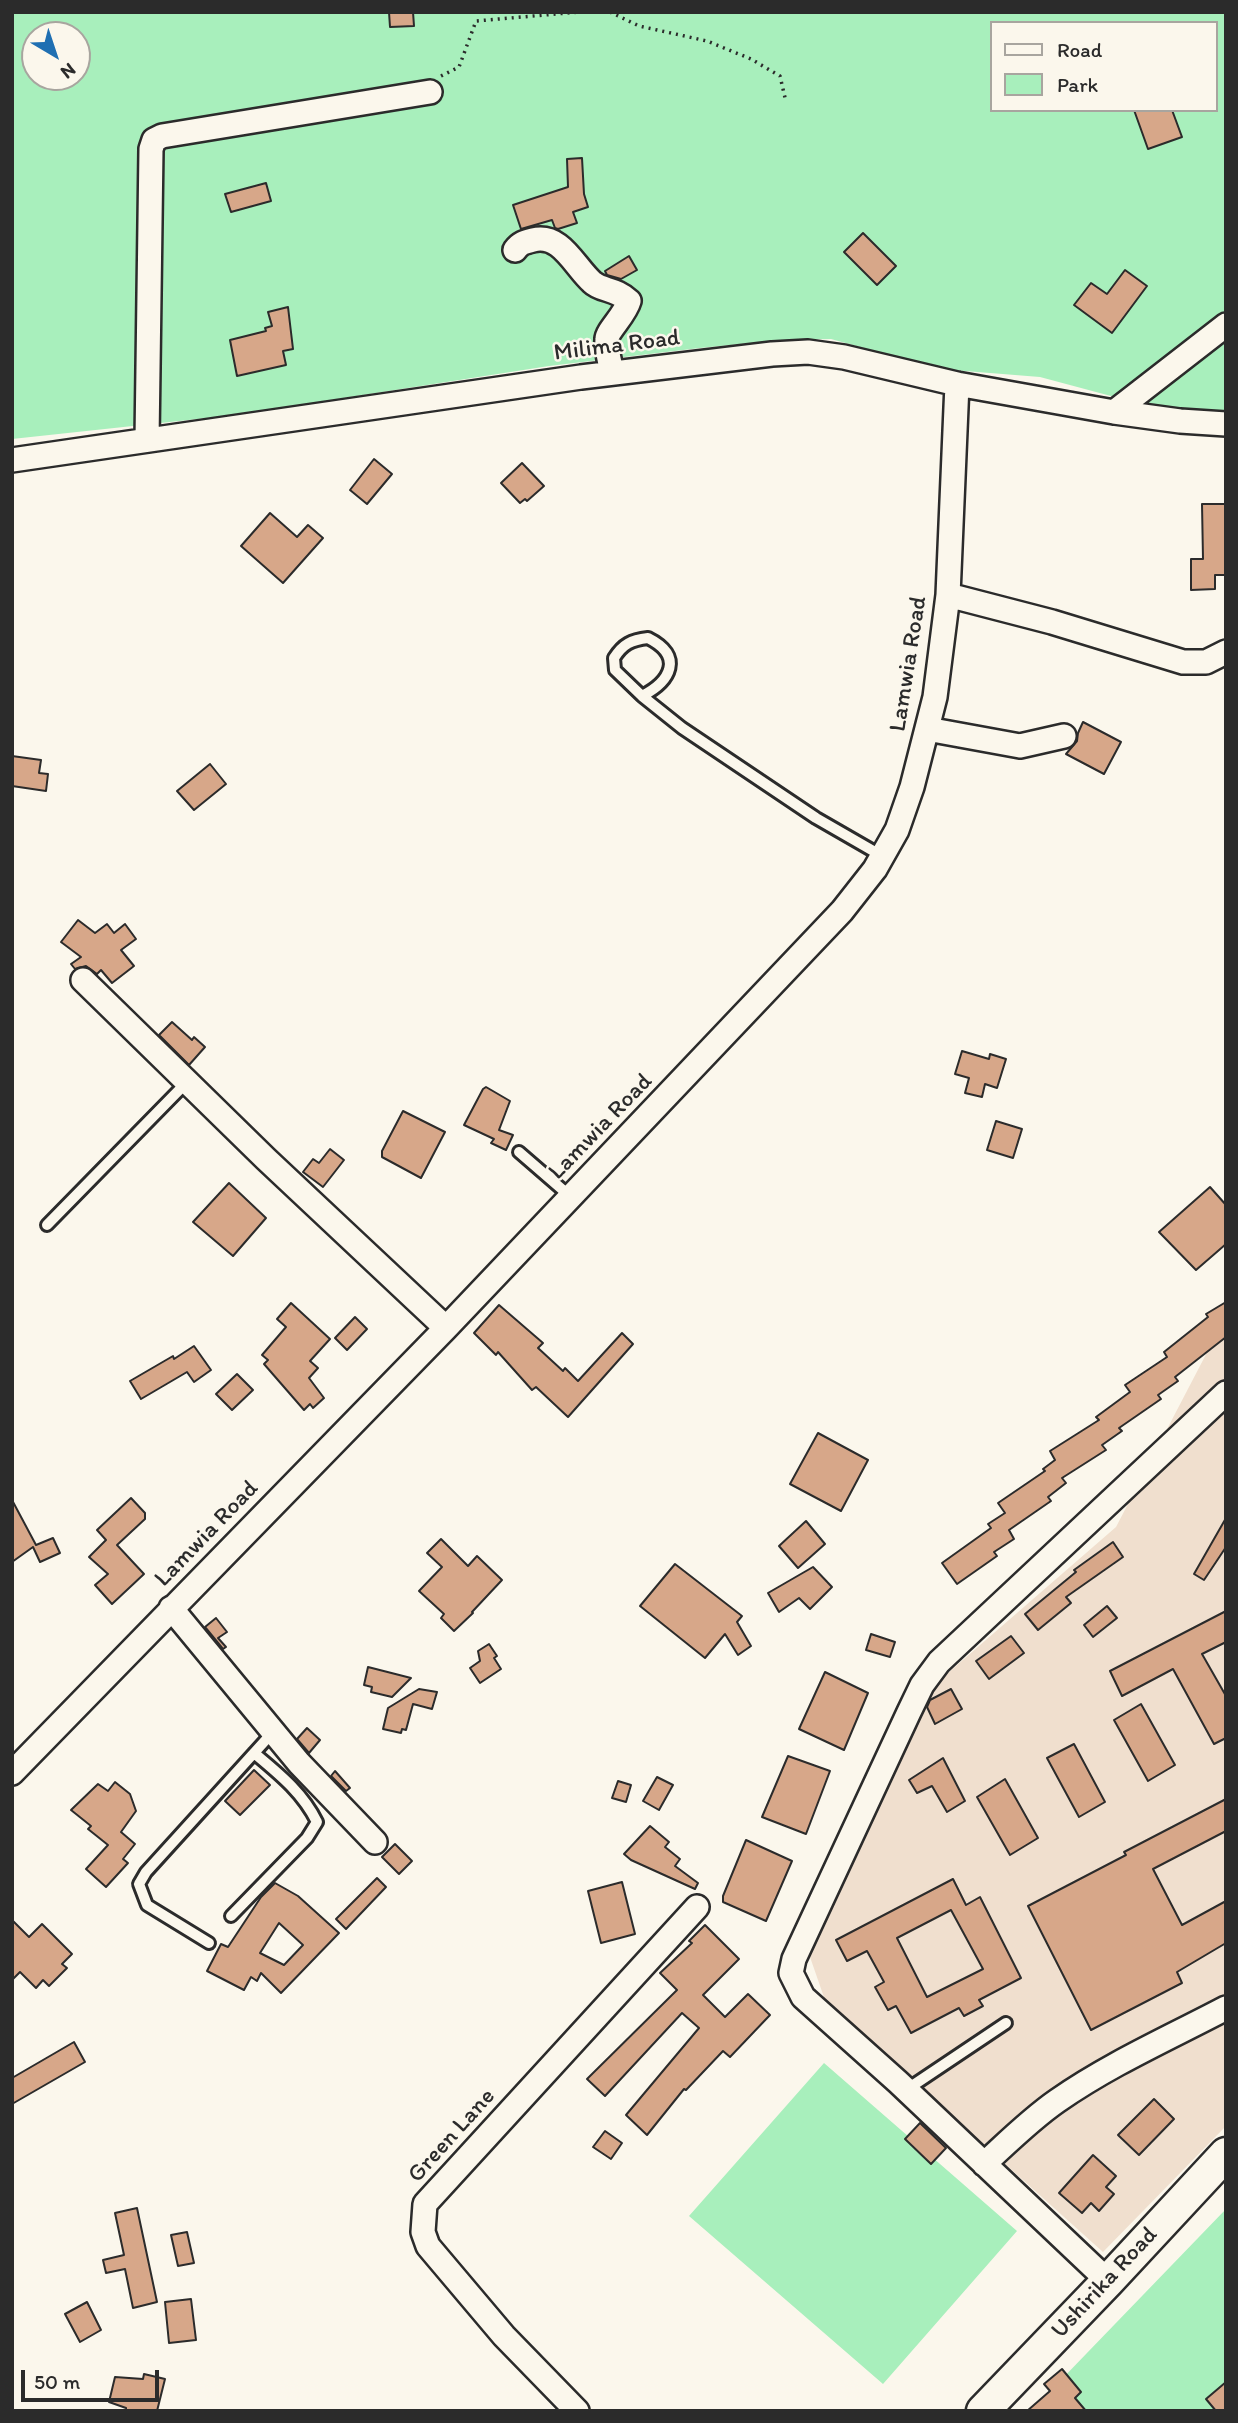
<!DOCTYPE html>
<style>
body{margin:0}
#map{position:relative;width:1238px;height:2423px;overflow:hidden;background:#fbf7ec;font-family:Itim,sans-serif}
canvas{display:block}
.frame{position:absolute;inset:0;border:14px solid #2b2b2b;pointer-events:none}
.legend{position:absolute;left:990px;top:21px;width:228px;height:91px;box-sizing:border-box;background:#fbf7ec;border:2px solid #a8a59f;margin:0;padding:9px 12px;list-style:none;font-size:21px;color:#2b2b2b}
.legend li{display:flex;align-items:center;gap:14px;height:35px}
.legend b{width:35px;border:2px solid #a8a59f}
.north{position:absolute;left:21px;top:21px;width:70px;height:70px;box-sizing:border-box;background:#fbf7ec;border:2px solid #a8a59f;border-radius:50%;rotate:141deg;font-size:19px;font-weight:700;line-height:28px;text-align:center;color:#2b2b2b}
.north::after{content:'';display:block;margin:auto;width:24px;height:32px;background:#1f6fb2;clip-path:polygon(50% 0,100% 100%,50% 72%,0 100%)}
.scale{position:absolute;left:21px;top:2370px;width:138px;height:32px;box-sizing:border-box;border:4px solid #2b2b2b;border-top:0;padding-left:9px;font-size:21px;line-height:24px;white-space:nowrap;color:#2b2b2b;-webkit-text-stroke:5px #fbf7ec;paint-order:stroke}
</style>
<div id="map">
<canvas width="1238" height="2423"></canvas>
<div class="frame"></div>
<ul class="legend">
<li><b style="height:9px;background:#fbf7ec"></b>Road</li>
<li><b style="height:19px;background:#a8efbc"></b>Park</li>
</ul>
<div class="north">N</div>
<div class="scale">50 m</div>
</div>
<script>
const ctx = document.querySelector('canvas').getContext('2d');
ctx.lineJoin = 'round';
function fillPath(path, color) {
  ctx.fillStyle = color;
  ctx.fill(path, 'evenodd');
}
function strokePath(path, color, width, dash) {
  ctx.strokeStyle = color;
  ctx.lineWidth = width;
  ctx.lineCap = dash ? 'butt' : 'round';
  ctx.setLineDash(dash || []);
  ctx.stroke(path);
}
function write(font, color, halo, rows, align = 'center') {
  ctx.font = font + ' Itim,sans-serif';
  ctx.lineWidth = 5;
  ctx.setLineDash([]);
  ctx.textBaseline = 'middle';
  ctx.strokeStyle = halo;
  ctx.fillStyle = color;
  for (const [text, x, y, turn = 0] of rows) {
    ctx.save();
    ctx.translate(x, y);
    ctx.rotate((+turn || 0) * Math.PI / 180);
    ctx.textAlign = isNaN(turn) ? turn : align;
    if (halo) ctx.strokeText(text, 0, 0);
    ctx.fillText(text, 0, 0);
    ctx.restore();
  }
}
fillPath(new Path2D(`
 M 1226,1316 L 1226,2126 L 1103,2252 L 826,2003 L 810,1957 L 926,1692 L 1116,1527 Z`), '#f0dfce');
fillPath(new Path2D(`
 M 12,12 L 1226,12 L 1226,411 L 1167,411 L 1040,377 L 940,369 L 831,339 L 782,340 L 700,348 L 549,366 L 235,415 L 12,439 ZM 991,23 L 1215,23 L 1215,110 L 991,110 ZM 35,35 L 77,35 L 77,77 L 35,77 Z
 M 824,2063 L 1017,2231 L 883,2384 L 689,2216 Z
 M 1226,2209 L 1226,2411 L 1031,2411 Z`), '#a8efbc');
const building = new Path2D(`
 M 389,12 L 413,12 L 414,26 L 390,27 Z
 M 1134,110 L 1172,110 L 1182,137 L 1148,149 Z
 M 582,158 L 584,194 L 588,207 L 573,212 L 577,223 L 558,229 L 555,228 L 552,220 L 521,229 L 513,205 L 568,187 L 567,159 Z
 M 266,183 L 271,201 L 231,212 L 225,194 Z
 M 863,233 L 896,266 L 877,285 L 844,252 Z
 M 629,256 L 637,270 L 621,279 L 607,275 L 605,271 Z
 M 1125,270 L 1147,286 L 1112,333 L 1074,305 L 1091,283 L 1107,294 Z
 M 288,307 L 293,349 L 283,351 L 286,365 L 237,376 L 230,340 L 266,331 L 265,328 L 272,326 L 268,312 Z
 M 374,459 L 392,474 L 367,504 L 350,490 Z
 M 522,463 L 544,486 L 527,501 L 525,499 L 520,503 L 501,483 Z
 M 1202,504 L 1226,504 L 1226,575 L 1215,575 L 1215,589 L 1191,590 L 1191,559 L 1203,559 Z
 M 270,513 L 297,537 L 308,525 L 323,538 L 283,583 L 241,546 Z
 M 1083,722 L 1121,742 L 1104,774 L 1066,754 L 1077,741 L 1078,733 Z
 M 12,756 L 41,760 L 39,773 L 48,774 L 46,791 L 12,786 Z
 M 210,764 L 226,784 L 194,810 L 177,791 Z
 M 78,920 L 95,933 L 107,924 L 114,933 L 125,924 L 136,939 L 121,950 L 134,966 L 112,983 L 101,970 L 97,974 L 86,966 L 75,969 L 71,964 L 81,957 L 61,942 Z
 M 172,1022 L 192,1040 L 194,1037 L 205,1047 L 189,1065 L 159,1035 Z
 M 962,1051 L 989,1059 L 990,1054 L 1006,1059 L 997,1088 L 985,1084 L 982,1097 L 965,1093 L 969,1078 L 955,1074 Z
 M 486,1087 L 510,1101 L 499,1130 L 513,1135 L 506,1150 L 491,1143 L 494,1139 L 464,1125 L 483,1089 Z
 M 403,1111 L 445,1132 L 421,1178 L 382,1157 L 382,1151 Z
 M 996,1121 L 1022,1129 L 1013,1158 L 987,1150 Z
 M 330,1149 L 344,1160 L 323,1187 L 303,1172 L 313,1159 L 319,1163 Z
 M 229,1183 L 266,1218 L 233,1256 L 193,1222 Z
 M 1210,1187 L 1226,1205 L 1226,1244 L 1196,1270 L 1159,1232 Z
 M 1226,1302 L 1226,1337 L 1175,1377 L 1178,1381 L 1158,1395 L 1161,1399 L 1119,1428 L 1122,1431 L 1102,1445 L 1106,1450 L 1062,1478 L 1066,1483 L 1048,1497 L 1051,1501 L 1009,1530 L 1014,1539 L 994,1552 L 997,1556 L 957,1584 L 942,1563 L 991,1528 L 988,1524 L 1005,1513 L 998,1503 L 1045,1471 L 1043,1469 L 1055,1460 L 1050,1451 L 1099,1420 L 1096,1417 L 1130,1392 L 1125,1385 L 1167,1357 L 1164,1352 L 1208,1317 L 1206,1314 Z
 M 291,1303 L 330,1339 L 310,1361 L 318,1368 L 309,1378 L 324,1398 L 313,1408 L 310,1404 L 304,1410 L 264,1364 L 268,1360 L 262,1355 L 286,1327 L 277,1319 Z
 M 499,1305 L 543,1343 L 538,1348 L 563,1371 L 565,1368 L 578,1381 L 622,1333 L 633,1344 L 568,1417 L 536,1387 L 532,1390 L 498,1352 L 496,1355 L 474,1333 Z
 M 355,1317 L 367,1329 L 347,1350 L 335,1338 Z
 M 194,1346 L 211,1370 L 194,1382 L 187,1372 L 141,1399 L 130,1381 L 173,1356 L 174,1359 Z
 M 237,1374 L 253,1390 L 232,1410 L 216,1394 Z
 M 818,1433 L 868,1460 L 841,1511 L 790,1484 Z
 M 131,1498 L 145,1513 L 145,1519 L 117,1545 L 144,1574 L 112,1604 L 95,1585 L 108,1574 L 89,1557 L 106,1540 L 97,1530 Z
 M 12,1500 L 36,1545 L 53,1538 L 60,1553 L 40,1562 L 33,1547 L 12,1562 Z
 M 1226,1518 L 1226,1547 L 1204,1580 L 1194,1574 Z
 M 806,1521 L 825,1544 L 798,1568 L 779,1546 Z
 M 441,1539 L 468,1566 L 477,1556 L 502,1580 L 472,1612 L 473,1613 L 454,1631 L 441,1618 L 444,1614 L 419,1591 L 442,1567 L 427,1553 Z
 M 1113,1542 L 1123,1557 L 1066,1597 L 1071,1603 L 1038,1630 L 1025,1614 L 1076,1572 L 1074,1570 Z
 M 675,1564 L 742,1616 L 737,1622 L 751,1646 L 738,1655 L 725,1634 L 705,1658 L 640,1606 Z
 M 813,1567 L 832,1587 L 810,1609 L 799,1598 L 779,1612 L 768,1593 Z
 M 1107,1606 L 1117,1618 L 1093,1637 L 1084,1625 Z
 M 1226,1611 L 1226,1642 L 1202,1654 L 1226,1696 L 1226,1738 L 1214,1744 L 1173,1669 L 1122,1696 L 1110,1671 Z
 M 216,1618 L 227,1632 L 218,1638 L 226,1647 L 223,1649 L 205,1627 Z
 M 871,1634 L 895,1642 L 890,1657 L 866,1650 Z
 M 1011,1636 L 1024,1653 L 989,1679 L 976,1661 Z
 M 489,1644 L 497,1656 L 494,1658 L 501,1669 L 480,1683 L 470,1668 L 480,1661 L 478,1651 Z
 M 368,1667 L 411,1678 L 392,1697 L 371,1692 L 372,1687 L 364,1685 Z
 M 825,1672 L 868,1693 L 844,1750 L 799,1729 Z
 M 419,1689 L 437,1692 L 432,1709 L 413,1704 L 406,1730 L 402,1729 L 401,1733 L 383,1729 L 388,1708 Z
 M 951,1689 L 962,1709 L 935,1724 L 927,1707 L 930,1700 Z
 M 1141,1704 L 1175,1765 L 1148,1781 L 1114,1720 Z
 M 307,1728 L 320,1740 L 309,1753 L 297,1739 Z
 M 1074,1744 L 1105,1802 L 1079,1817 L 1047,1758 Z
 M 788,1756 L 830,1771 L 806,1834 L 762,1817 Z
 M 943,1758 L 965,1801 L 947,1812 L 932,1786 L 917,1793 L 909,1780 Z
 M 254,1770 L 270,1785 L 240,1815 L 225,1801 Z
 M 335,1771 L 350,1788 L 346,1791 L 331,1776 Z
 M 657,1777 L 673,1785 L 659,1810 L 643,1801 Z
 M 1005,1779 L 1038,1838 L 1010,1855 L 977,1797 Z
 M 618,1781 L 631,1785 L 626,1802 L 612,1798 Z
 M 115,1782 L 130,1794 L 136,1811 L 121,1832 L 135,1844 L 123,1859 L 128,1863 L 106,1887 L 86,1869 L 108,1845 L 88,1829 L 91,1826 L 71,1810 L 98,1784 L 108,1791 Z
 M 1226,1799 L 1226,1831 L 1153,1869 L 1182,1925 L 1226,1901 L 1226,1943 L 1177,1972 L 1182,1983 L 1091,2030 L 1028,1906 L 1126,1855 L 1124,1852 Z
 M 650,1826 L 669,1842 L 665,1847 L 680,1859 L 675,1866 L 698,1883 L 695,1889 L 631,1860 L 624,1854 Z
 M 746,1840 L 792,1861 L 766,1921 L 723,1902 L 723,1896 Z
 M 395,1844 L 412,1861 L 399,1874 L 382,1857 Z
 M 377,1878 L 386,1887 L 346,1929 L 336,1919 Z
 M 953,1879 L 966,1905 L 980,1897 L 1021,1978 L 979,2000 L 983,2006 L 964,2016 L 959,2008 L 911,2033 L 896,2006 L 888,2010 L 875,1987 L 884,1982 L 867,1951 L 847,1961 L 836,1940 ZM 951,1910 L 983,1969 L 927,1997 L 897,1938 Z
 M 622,1882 L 635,1934 L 601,1943 L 588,1891 Z
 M 275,1883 L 298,1896 L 339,1933 L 281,1993 L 261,1973 L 257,1981 L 251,1977 L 244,1990 L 207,1971 L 221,1944 L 228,1947 L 261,1897 ZM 279,1923 L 303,1945 L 284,1965 L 260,1953 Z
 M 12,1920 L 29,1937 L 42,1924 L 72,1954 L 62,1964 L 67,1968 L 49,1986 L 43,1980 L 36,1988 L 20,1972 L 12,1980 Z
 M 705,1925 L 739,1959 L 703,1995 L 725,2017 L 748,1994 L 770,2015 L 730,2057 L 723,2051 L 686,2090 L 684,2089 L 647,2135 L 626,2115 L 699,2028 L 682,2013 L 605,2096 L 587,2079 L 677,1990 L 660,1973 L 692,1943 L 689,1941 Z
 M 74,2042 L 85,2062 L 12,2104 L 12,2078 Z
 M 1154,2099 L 1174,2119 L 1139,2155 L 1118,2135 Z
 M 920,2123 L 946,2148 L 931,2164 L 905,2139 Z
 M 605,2131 L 622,2143 L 611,2159 L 593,2147 Z
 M 1093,2155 L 1116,2176 L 1106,2187 L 1114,2194 L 1099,2211 L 1091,2203 L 1082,2213 L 1059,2193 Z
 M 137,2208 L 157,2302 L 133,2308 L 125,2269 L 106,2273 L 103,2260 L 124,2255 L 115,2213 Z
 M 187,2232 L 194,2263 L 178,2266 L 171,2235 Z
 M 191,2299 L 196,2340 L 169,2343 L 165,2302 Z
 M 87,2302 L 101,2330 L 80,2342 L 65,2314 Z
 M 1062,2369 L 1081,2392 L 1075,2398 L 1086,2411 L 1027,2411 L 1050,2391 L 1044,2384 Z
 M 144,2374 L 165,2379 L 157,2411 L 126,2411 L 126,2408 L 109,2402 L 115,2377 L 143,2379 Z
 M 1226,2382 L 1226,2411 L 1216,2411 L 1206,2399 Z`);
fillPath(building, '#d7a789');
strokePath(building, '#2b2b2b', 2);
const lane = new Path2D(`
 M 648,638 C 684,656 671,681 642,696 L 615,670 L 614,658 C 623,644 631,640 648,638 Z
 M 642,696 L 682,728 L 816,818 L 882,856
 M 519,1152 L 571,1197
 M 47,1225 L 187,1082
 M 231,1916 L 307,1838 L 317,1822 C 302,1792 279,1774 254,1753
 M 209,1943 L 147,1905 L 139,1884 L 146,1872 L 273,1732
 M 906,2090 L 1006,2023`);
const street = new Path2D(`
 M 515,250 C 520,243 525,242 533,240 C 561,233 574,266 592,282 C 601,291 616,288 629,301 C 625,315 607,331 607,339 C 606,350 610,362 612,373
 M 1114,412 L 1226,325
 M 147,440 L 151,149 L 154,140 L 162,136 L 430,92
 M 12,460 L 581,377 L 772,354 L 808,352 L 844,357 L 957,384 L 1114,412 L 1180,421 L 1226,424
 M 948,595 L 1052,622 L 1183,662 L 1206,662 L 1226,652
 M 927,729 L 1020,746 L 1064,736
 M 83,980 L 266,1159 L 446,1328
 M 171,1608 L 299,1763 L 375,1842
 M 12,1773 L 446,1328 L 842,911 L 875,869 L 897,830 L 912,787 L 935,697 L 948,595 L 957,384
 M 984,2164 C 1008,2142 1031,2119 1057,2101 C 1110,2064 1169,2038 1226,2008
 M 1108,2281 L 898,2082 L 803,1997 L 791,1973 L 794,1959 L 909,1712 L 922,1685 L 939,1662 L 1226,1393
 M 577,2411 L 504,2336 L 428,2246 L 423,2232 L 425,2204 L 697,1907`);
const secondary = new Path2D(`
 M 983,2411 L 1108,2281 L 1226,2154`);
strokePath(lane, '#2b2b2b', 16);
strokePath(street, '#2b2b2b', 28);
strokePath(secondary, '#2b2b2b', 37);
strokePath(new Path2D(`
 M 610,12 L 639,26 L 707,41 L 751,59 L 780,76 L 786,102
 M 441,76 L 459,67 L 476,21 L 579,12`), '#2b2b2b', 3.5, [2, 5]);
strokePath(lane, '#fbf7ec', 10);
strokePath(street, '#fbf7ec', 23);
strokePath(secondary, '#fbf7ec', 32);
write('24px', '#2b2b2b', '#fbf7ec', [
 ["Milima Road",617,346,-7],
 ["Lamwia Road",909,664,-81],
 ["Lamwia Road",601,1127,-46],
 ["Lamwia Road",207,1534,-46],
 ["Green Lane",452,2136,-48],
 ["Ushirika Road",1105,2283,-47]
]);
</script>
